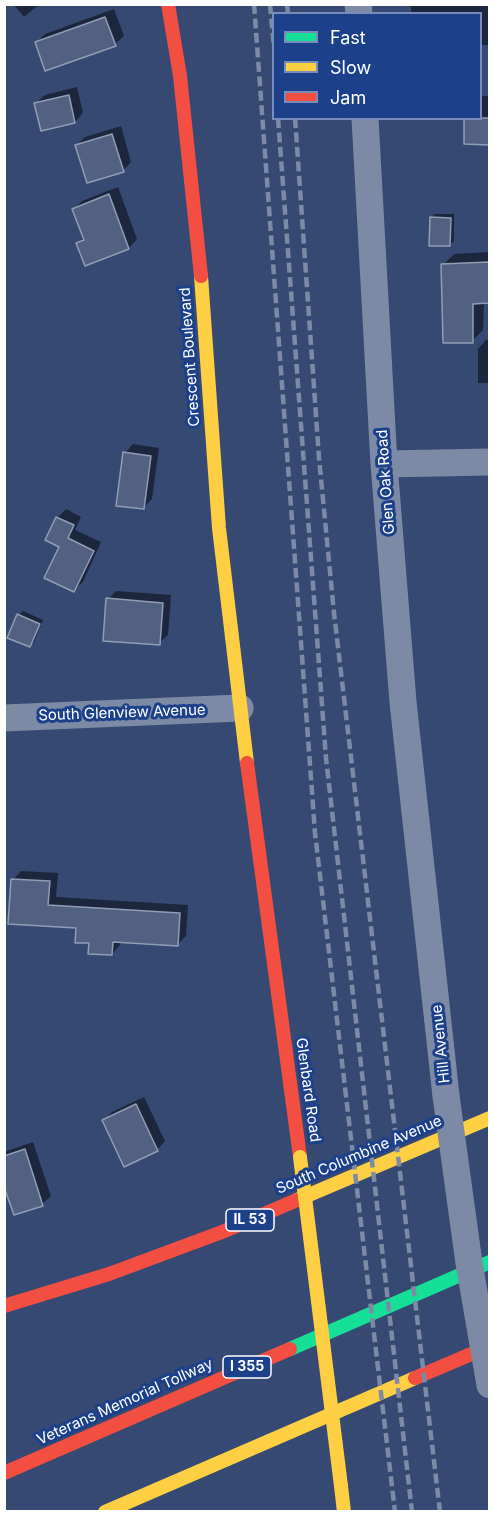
<!DOCTYPE html>
<style>
body{margin:0}
#map{position:relative;width:494px;height:1516px;overflow:hidden;background:#364972;font-family:Inter,sans-serif}
canvas{display:block}
.frame{position:absolute;inset:0;border:6px solid #fff;pointer-events:none}
.legend{position:absolute;left:272px;top:12px;width:210px;height:108px;box-sizing:border-box;background:#1d408b;border:2px solid #778cb9;margin:0;padding:8px 10px;list-style:none;font-size:18px;color:#fff}
.legend li{display:flex;align-items:center;gap:12px;height:30px}
.legend b{width:30px;border:2px solid #778cb9}
</style>
<div id="map">
<canvas width="494" height="1516"></canvas>
<div class="frame"></div>
<ul class="legend">
<li><b style="height:8px;background:#16e098"></b>Fast</li>
<li><b style="height:8px;background:#ffcf43"></b>Slow</li>
<li><b style="height:8px;background:#f24e42"></b>Jam</li>
</ul>
</div>
<script>
const ctx = document.querySelector('canvas').getContext('2d');
ctx.lineJoin = 'round';
function fillPath(path, color) {
  ctx.fillStyle = color;
  ctx.fill(path, 'evenodd');
}
function strokePath(path, color, width, dash) {
  ctx.strokeStyle = color;
  ctx.lineWidth = width;
  ctx.lineCap = dash ? 'butt' : 'round';
  ctx.setLineDash(dash || []);
  ctx.stroke(path);
}
function write(font, color, halo, rows, align = 'center') {
  ctx.font = font + ' Inter,sans-serif';
  ctx.lineWidth = 6;
  ctx.setLineDash([]);
  ctx.textBaseline = 'middle';
  ctx.strokeStyle = halo;
  ctx.fillStyle = color;
  for (const [text, x, y, turn = 0] of rows) {
    ctx.save();
    ctx.translate(x, y);
    ctx.rotate((+turn || 0) * Math.PI / 180);
    ctx.textAlign = isNaN(turn) ? turn : align;
    if (halo) ctx.strokeText(text, 0, 0);
    ctx.fillText(text, 0, 0);
    ctx.restore();
  }
}
fillPath(new Path2D(`
 M 13,4 L 40,4 L 24,17 Z
 M 411,4 L 490,4 L 490,45 L 480,45 L 480,14 L 411,14 Z
 M 114,9 L 124,36 L 115,44 L 37,42 L 45,34 Z
 M 77,87 L 83,113 L 75,122 L 36,103 L 45,95 Z
 M 480,96 L 490,96 L 490,143 L 465,143 L 480,118 Z
 M 121,126 L 131,162 L 123,171 L 77,145 L 85,137 Z
 M 118,187 L 137,239 L 129,248 L 86,264 L 78,243 L 84,237 L 74,209 L 82,201 Z
 M 435,214 L 454,214 L 454,241 L 450,245 L 431,218 Z
 M 490,252 L 490,302 L 484,302 L 483,330 L 472,341 L 443,265 L 454,254 Z
 M 486,340 L 490,340 L 490,383 L 478,383 L 478,349 Z
 M 133,444 L 159,448 L 152,499 L 143,508 L 125,453 Z
 M 66,509 L 81,517 L 75,530 L 101,542 L 83,582 L 74,590 L 61,546 L 57,518 Z
 M 116,591 L 171,595 L 168,635 L 159,643 L 108,599 Z
 M 23,611 L 43,620 L 34,642 L 29,646 L 19,615 Z
 M 21,871 L 58,873 L 56,897 L 188,905 L 186,936 L 178,944 L 121,941 L 120,945 L 112,954 L 90,942 L 78,926 L 13,880 Z
 M 144,1097 L 165,1141 L 157,1150 L 104,1120 L 112,1112 Z
 M 33,1142 L 51,1196 L 42,1204 L 4,1183 L 4,1152 Z`), '#0007');
const building = new Path2D(`
 M 105,17 L 116,46 L 45,71 L 35,42 Z
 M 69,95 L 75,123 L 41,131 L 34,103 Z
 M 464,118 L 489,118 L 489,145 L 464,144 Z
 M 112,134 L 124,172 L 87,183 L 75,145 Z
 M 109,194 L 129,249 L 85,266 L 76,243 L 84,240 L 72,209 Z
 M 430,217 L 451,218 L 450,246 L 429,246 Z
 M 489,262 L 489,303 L 473,304 L 473,343 L 443,343 L 441,264 Z
 M 123,452 L 151,456 L 144,509 L 116,506 Z
 M 56,517 L 74,525 L 68,538 L 94,551 L 74,592 L 44,578 L 59,547 L 45,540 Z
 M 106,598 L 163,603 L 160,645 L 103,641 Z
 M 17,614 L 40,624 L 30,647 L 7,638 Z
 M 11,879 L 50,881 L 48,905 L 180,913 L 178,946 L 113,942 L 112,955 L 88,954 L 89,943 L 75,943 L 76,928 L 8,924 Z
 M 136,1104 L 158,1151 L 124,1167 L 102,1120 Z
 M 25,1149 L 43,1206 L 14,1215 L 4,1187 L 4,1156 Z`);
fillPath(building, '#526182');
strokePath(building, '#919db5', 1.5);
strokePath(new Path2D(`
 M 358,4 L 359,14
 M 365,118 L 384,464 L 403,702 L 446,1096
 M 384,464 L 490,462
 M 4,718 L 240,708`), '#7d8aa6', 27);
strokePath(new Path2D(`
 M 290,1349 L 490,1262`), '#16e098', 14);
strokePath(new Path2D(`
 M 201,276 L 219,528 L 247,763
 M 297,1200 L 490,1118
 M 341,1486 L 344,1512
 M 105,1512 L 415,1378`), '#ffcf43', 14);
strokePath(new Path2D(`
 M 168,4 L 180,76 L 201,276
 M 247,763 L 300,1157
 M 4,1306 L 109,1274 L 222,1232 L 297,1200
 M 415,1378 L 490,1346
 M 4,1473 L 290,1349`), '#f24e42', 14);
strokePath(new Path2D(`
 M 254,4 L 315,833 L 395,1512
 M 270,4 L 274,48
 M 287,4 L 288,14
 M 278,118 L 326,758 L 412,1512
 M 295,118 L 319,458 L 334,613 L 440,1512`), '#7d8aa5', 4.5, [10, 4.5]);
strokePath(new Path2D(`
 M 446,1096 L 469,1263 L 490,1385`), '#7d8aa6', 27);
strokePath(new Path2D(`
 M 300,1157 L 341,1486`), '#ffcf43', 14);
for (const [x, y, w] of [
 [250,1220,48],
 [247,1367,48]
]) {
  const box = new Path2D();
  box.roundRect(x - w / 2, y - 11, w, 22, 4.5);
  ctx.fillStyle = '#1d408b';
  ctx.fill(box);
  strokePath(box, '#fff', 1.5);
}
write('bold 14px', '#fff', null, [
 ["IL 53",250,1220],
 ["I 355",247,1367]
]);
write('15px', '#fff', '#1d408b', [
 ["Crescent Boulevard",190,357,-94],
 ["Glen Oak Road",386,482,-94],
 ["South Glenview Avenue",122,713,-2],
 ["Hill Avenue",441,1044,-96],
 ["Glenbard Road",308,1090,82],
 ["South Columbine Avenue",359,1155,-23],
 ["Veterans Memorial Tollway",125,1402,-24]
]);
</script>
